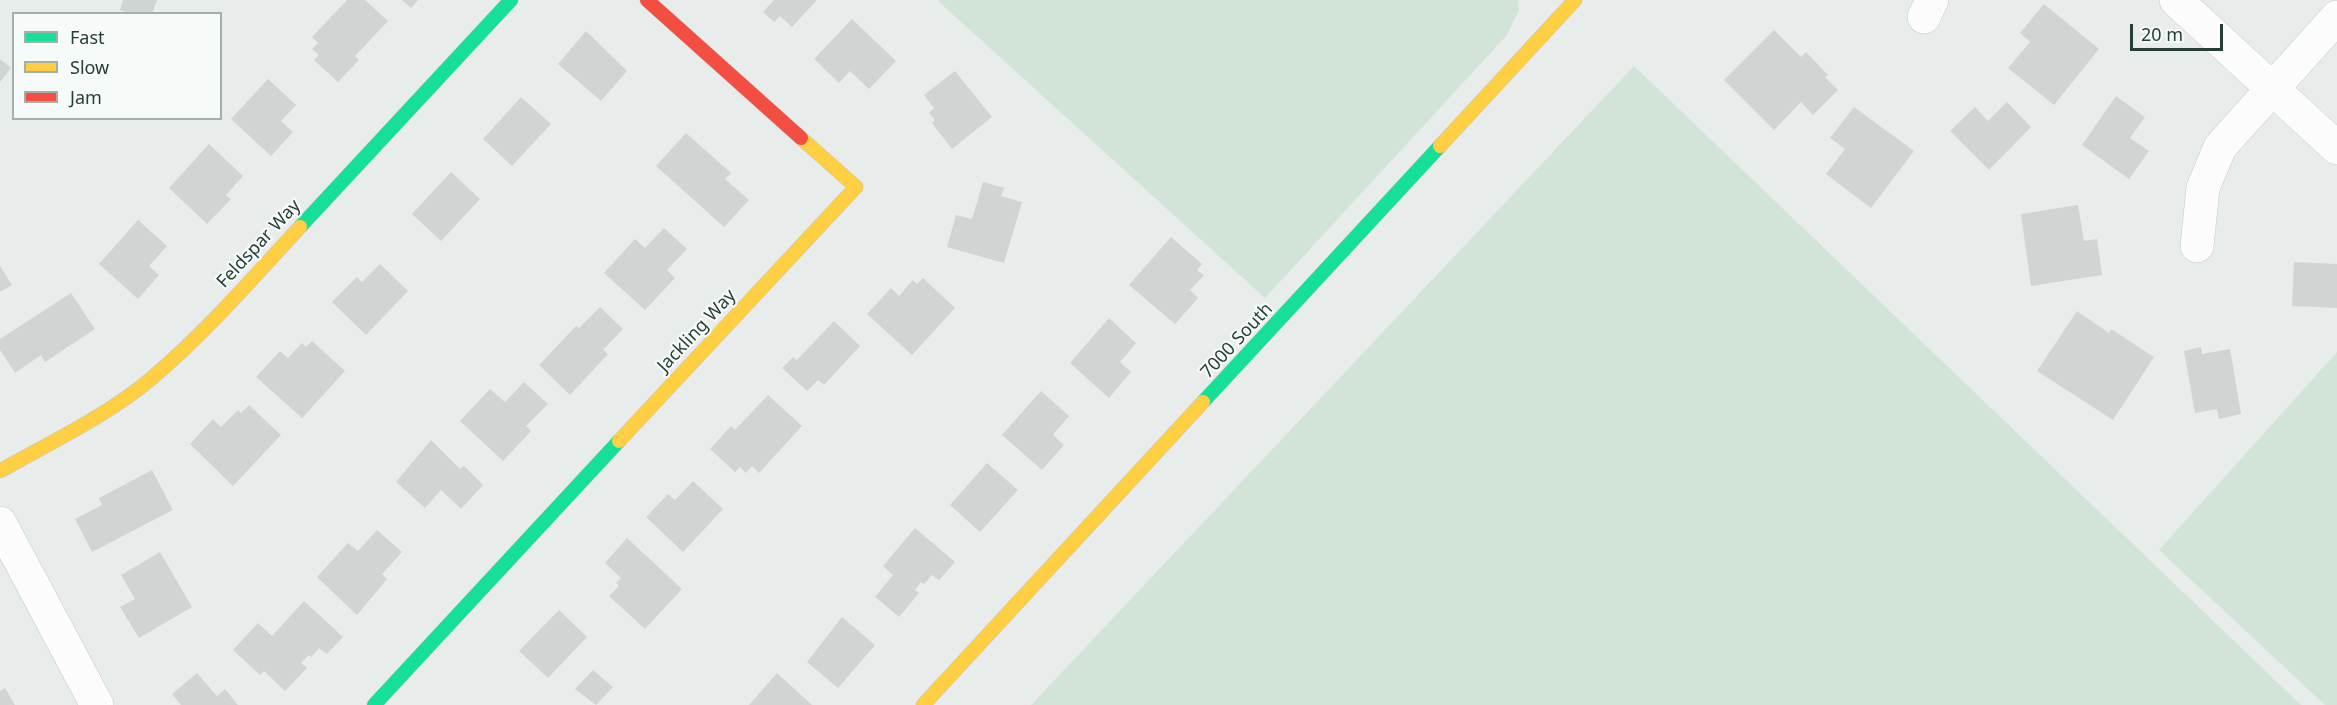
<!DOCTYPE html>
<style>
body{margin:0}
#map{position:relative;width:2337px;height:705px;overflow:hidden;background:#e8ecea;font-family:"Noto Sans",sans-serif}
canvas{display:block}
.legend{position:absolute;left:12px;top:12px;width:210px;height:108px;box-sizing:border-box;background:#f6faf8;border:2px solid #a2afab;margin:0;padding:8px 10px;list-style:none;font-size:18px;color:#253f37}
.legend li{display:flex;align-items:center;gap:12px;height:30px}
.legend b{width:30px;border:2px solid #a2afab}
.scale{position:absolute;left:2130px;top:24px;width:93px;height:27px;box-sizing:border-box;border:3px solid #253f37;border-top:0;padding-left:8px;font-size:18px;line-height:21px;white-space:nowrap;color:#253f37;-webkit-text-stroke:4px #f6faf8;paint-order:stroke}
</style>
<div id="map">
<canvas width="2337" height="705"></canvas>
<ul class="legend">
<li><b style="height:8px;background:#16e098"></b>Fast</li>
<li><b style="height:8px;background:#ffcf43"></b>Slow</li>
<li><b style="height:8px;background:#f24e42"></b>Jam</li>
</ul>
<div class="scale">20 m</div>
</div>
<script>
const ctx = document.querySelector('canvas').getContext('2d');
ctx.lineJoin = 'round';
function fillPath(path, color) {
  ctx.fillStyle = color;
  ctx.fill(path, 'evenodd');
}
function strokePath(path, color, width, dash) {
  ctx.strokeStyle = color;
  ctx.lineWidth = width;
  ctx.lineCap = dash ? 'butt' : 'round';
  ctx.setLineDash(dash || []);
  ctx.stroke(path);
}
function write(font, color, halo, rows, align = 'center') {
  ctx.font = font + ' "Noto Sans",sans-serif';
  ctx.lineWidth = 4.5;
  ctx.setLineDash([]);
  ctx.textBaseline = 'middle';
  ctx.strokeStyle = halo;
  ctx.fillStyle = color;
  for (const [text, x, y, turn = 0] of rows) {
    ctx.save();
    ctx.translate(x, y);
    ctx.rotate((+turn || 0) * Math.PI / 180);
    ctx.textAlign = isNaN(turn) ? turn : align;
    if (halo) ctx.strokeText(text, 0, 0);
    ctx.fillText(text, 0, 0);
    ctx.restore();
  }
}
fillPath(new Path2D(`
 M 937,0 L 1518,0 L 1519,10 L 1507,35 L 1265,298 Z
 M 1634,66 L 2301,705 L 1031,705 Z
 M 2337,352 L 2337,705 L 2325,705 L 2159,550 Z`), '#d2e4d7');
fillPath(new Path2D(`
 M 123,0 L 157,0 L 152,14 L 133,14 L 120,10 Z
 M 347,0 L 365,0 L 388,21 L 355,56 L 359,60 L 338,82 L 314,60 L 319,55 L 312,49 L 318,43 L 312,37 Z
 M 402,0 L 418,0 L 411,8 Z
 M 774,0 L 817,0 L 792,27 L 780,16 L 774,22 L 763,12 Z
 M 2044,4 L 2099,49 L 2054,105 L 2008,68 L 2030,42 L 2020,33 Z
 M 852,19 L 896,61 L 869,89 L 850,71 L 839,83 L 814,59 Z
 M 1774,30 L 1801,57 L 1806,52 L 1828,75 L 1825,77 L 1838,90 L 1813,115 L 1801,102 L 1774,130 L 1724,80 Z
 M 586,31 L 627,71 L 601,101 L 558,64 Z
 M 0,59 L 11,68 L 0,82 Z
 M 955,71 L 992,117 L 952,149 L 932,123 L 935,120 L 929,113 L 934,108 L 924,95 Z
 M 268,79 L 296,105 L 281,121 L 293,132 L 271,156 L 231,119 Z
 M 2116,96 L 2145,117 L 2130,138 L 2149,151 L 2129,179 L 2082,145 Z
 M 521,97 L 551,124 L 512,166 L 483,139 Z
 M 2007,102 L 2031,127 L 1989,170 L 1950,131 L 1975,107 L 1988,121 Z
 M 1854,107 L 1914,151 L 1871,208 L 1826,174 L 1845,149 L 1830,138 Z
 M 686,133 L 731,173 L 725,179 L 749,200 L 724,227 L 656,166 Z
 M 209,144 L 243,176 L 226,195 L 231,199 L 207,224 L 169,188 Z
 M 451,172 L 480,199 L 441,241 L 412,214 Z
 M 983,182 L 1004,188 L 1001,196 L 1022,202 L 1004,263 L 947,247 L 956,215 L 972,219 Z
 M 2078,205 L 2084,241 L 2097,239 L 2102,275 L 2031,286 L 2021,214 Z
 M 138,220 L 167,246 L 149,266 L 159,275 L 138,299 L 99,264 Z
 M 664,228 L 687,249 L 667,270 L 675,278 L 645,310 L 604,273 L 635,239 L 645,248 Z
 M 1171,237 L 1202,264 L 1197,270 L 1204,275 L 1190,290 L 1198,298 L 1175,324 L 1129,285 Z
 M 2294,262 L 2337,264 L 2337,308 L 2292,306 Z
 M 380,264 L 408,291 L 366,335 L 332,302 L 357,277 L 362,282 Z
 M 0,266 L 12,285 L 0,292 Z
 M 923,278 L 955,308 L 912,355 L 867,314 L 891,288 L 899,296 L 913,280 L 917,284 Z
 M 71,293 L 95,329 L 45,362 L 41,355 L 15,373 L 0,350 L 0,339 Z
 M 600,307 L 623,329 L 603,350 L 608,354 L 570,395 L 539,365 L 576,326 L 579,328 Z
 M 2077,311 L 2109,333 L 2111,329 L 2154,357 L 2113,420 L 2037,371 Z
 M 1109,318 L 1136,343 L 1120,362 L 1131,372 L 1109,398 L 1070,363 Z
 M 834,321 L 860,346 L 824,385 L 818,380 L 807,391 L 782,368 L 793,357 L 797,360 Z
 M 312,341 L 345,371 L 302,418 L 256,377 L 280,351 L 288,358 L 302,343 L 306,347 Z
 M 2201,347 L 2202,354 L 2230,349 L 2241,414 L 2219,419 L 2217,409 L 2195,413 L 2184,351 Z
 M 524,382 L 548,404 L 526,426 L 531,431 L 503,461 L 460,421 L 490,389 L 505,402 Z
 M 1041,391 L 1069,416 L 1053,435 L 1064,445 L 1042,470 L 1002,435 Z
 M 768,395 L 802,426 L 759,473 L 752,466 L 746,473 L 740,467 L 735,472 L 710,449 L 731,426 L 735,430 Z
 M 249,405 L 281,435 L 233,486 L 190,444 L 213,419 L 221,427 L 238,410 L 241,413 Z
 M 431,440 L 460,469 L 464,466 L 483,485 L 461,509 L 441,490 L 425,508 L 396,482 Z
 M 987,463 L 1018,490 L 980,532 L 950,505 Z
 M 152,470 L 173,510 L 92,552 L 75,519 L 102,505 L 99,498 Z
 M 693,481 L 723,509 L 683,552 L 646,517 L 668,494 L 675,500 Z
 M 915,528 L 955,562 L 939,580 L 932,575 L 924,584 L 921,582 L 915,590 L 919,593 L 899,617 L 875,597 L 893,575 L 883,566 Z
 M 377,530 L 402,552 L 382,574 L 387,579 L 357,615 L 317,577 L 348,543 L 358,551 Z
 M 627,538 L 682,589 L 645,629 L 609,596 L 619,586 L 616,583 L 621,578 L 605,563 Z
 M 160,552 L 192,607 L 139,638 L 120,607 L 135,599 L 121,575 Z
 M 304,601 L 343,637 L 327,654 L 319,648 L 311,657 L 309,655 L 301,663 L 307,668 L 285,691 L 264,671 L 260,675 L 233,650 L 258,623 L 272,636 Z
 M 559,610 L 587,637 L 548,678 L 519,651 Z
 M 842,617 L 875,645 L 838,688 L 807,662 Z
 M 593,670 L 613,687 L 596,705 L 575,689 Z
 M 197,673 L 217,696 L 225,689 L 238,705 L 181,705 L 172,694 Z
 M 777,673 L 812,705 L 749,705 Z
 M 5,688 L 15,705 L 0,705 L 0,691 Z`), '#d0d5d3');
const street = new Path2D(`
 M 2176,0 L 2337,148
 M 1924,17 L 1932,0
 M 2197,246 L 2203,188 L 2220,147 L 2337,17
 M 0,523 L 97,705`);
const fast = new Path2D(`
 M 300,227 L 511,0
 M 1203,402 L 1440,146
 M 374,705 L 619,441`);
const slow = new Path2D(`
 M 1440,146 L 1575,0
 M 619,441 L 856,187 L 801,138
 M 0,471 C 51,442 107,416 152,378 C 206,332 252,279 300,227
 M 923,705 L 1203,402`);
const jam = new Path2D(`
 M 647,0 L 801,138`);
strokePath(street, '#c5c9c7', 34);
strokePath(fast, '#c4c9c7', 15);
strokePath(slow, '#c4c9c7', 15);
strokePath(jam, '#c4c9c7', 15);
strokePath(street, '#fcfcfc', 33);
strokePath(fast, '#16e098', 14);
strokePath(slow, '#ffcf43', 14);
strokePath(jam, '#f24e42', 14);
write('18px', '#253f37', '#f6faf8', [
 ["Feldspar Way",259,244,-47],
 ["Jackling Way",697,331,-47],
 ["7000 South",1237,341,-47]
]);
</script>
